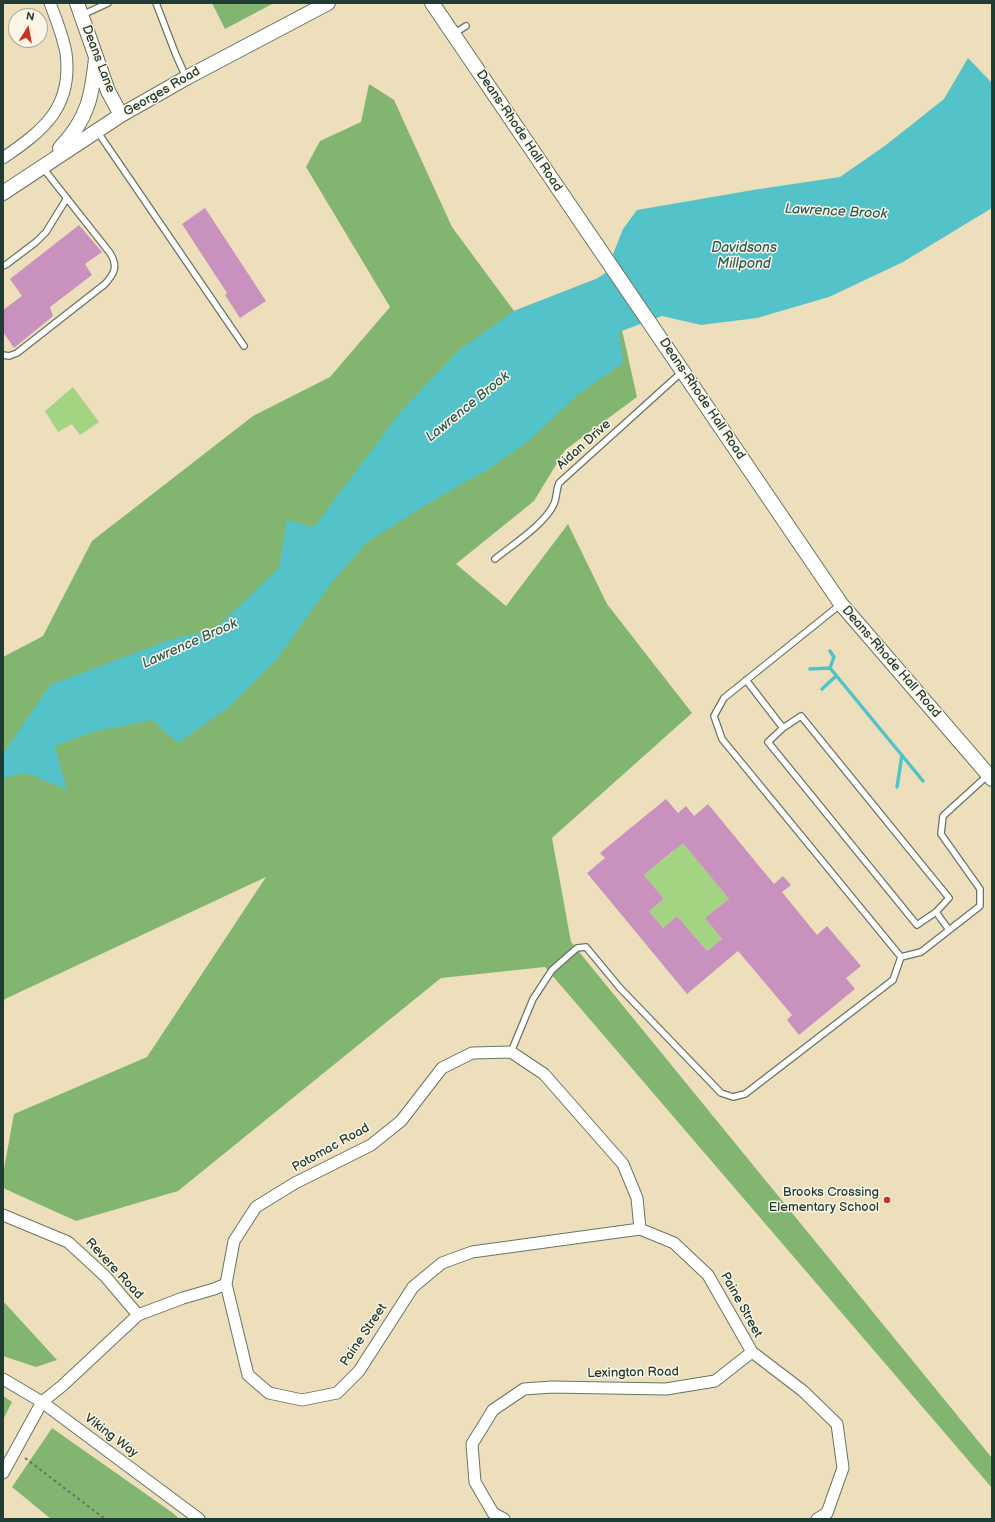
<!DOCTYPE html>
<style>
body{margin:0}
#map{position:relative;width:995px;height:1522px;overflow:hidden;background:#eddfbc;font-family:"Balsamiq Sans",sans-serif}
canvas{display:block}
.frame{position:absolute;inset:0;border:4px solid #1f3d34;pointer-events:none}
.north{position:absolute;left:8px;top:8px;width:40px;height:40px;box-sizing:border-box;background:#fcf5e5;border:1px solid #a4ab9e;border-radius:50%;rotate:11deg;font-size:11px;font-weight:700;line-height:16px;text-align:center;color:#1f3d34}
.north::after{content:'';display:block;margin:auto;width:14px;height:18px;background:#c8321e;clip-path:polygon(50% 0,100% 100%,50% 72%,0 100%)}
</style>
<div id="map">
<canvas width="995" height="1522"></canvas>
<div class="frame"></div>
<div class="north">N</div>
</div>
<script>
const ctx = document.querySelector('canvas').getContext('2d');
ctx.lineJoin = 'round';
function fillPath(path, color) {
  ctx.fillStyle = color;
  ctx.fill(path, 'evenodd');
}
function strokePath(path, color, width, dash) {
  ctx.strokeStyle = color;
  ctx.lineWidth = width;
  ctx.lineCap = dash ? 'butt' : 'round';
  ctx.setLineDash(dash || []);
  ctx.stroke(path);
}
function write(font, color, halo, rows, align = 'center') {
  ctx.font = font + ' "Balsamiq Sans",sans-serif';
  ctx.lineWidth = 3;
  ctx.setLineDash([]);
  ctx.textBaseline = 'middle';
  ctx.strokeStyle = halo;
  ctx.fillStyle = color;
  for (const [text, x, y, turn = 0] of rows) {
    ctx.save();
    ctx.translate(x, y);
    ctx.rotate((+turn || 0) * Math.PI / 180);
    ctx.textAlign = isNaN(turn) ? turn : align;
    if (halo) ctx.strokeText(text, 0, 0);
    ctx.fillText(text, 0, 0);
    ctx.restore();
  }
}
fillPath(new Path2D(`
 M 73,387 L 99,422 L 80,435 L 72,424 L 58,432 L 45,411 Z
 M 672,829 L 729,899 L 705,918 L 722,939 L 707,951 L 677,916 L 663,928 L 649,911 L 664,899 L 644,875 L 674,851 Z`), '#a3d482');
fillPath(new Path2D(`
 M 212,3 L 274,3 L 225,29 Z
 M 369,84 L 394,100 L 452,227 L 514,311 L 596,279 L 616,303 L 637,397 L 565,450 L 534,501 L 456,564 L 506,606 L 568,524 L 607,604 L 692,713 L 552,838 L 571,942 L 992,1458 L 992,1488 L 545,967 L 441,978 L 178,1191 L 76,1221 L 3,1188 L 3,1174 L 14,1114 L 147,1057 L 266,877 L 5,999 L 3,1003 L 3,657 L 43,636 L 92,541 L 253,416 L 330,377 L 390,307 L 306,167 L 320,141 L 361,122 Z
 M 3,1301 L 57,1360 L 36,1367 L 3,1356 Z
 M 3,1396 L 12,1402 L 3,1420 Z
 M 52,1428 L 170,1511 L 180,1519 L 51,1519 L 12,1487 Z`), '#82b670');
fillPath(new Path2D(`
 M 968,58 L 992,83 L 992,208 L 903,262 L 829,297 L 757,318 L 701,325 L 662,316 L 619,332 L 623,363 L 576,396 L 529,441 L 490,468 L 431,502 L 367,542 L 329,586 L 277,659 L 229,707 L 178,743 L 152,720 L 96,731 L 55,746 L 67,790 L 26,773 L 3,778 L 3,754 L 50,685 L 172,639 L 214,630 L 279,568 L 287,520 L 314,527 L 402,410 L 459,350 L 514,311 L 596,279 L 618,265 L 613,254 L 623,229 L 637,210 L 753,190 L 840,177 L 886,145 L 944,99 Z`), '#54c2c9');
strokePath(new Path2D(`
 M 830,651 L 834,657 L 830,668
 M 810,669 L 830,668 L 923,781
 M 822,689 L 836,676
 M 897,787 L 902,755`), '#54c2c9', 3.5);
fillPath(new Path2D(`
 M 205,208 L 266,301 L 240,318 L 225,295 L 227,293 L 182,224 Z
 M 79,225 L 102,252 L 85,264 L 92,275 L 50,307 L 53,316 L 14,348 L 3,332 L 3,310 L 22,296 L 10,279 Z
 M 666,799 L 678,813 L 686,806 L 694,816 L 708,804 L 774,884 L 783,876 L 791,885 L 782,892 L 817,935 L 827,926 L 861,966 L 846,978 L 855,989 L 799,1035 L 787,1020 L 792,1015 L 738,951 L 687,994 L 587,873 L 605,858 L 600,853 ZM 683,843 L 729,899 L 705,918 L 722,939 L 707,951 L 677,916 L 663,928 L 649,911 L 664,899 L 644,875 Z`), '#c992be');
const service = new Path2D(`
 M 156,3 L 176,55 L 186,77
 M 82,15 L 108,3
 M 453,34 L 466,26
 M 97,131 L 244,346
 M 3,266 L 7,264 L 36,242 L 46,232 L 67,198
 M 3,355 L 9,356 L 17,353 L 105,284 C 115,273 118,266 110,253 L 43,168
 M 495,559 C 512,545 544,525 554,504 C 557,497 556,490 559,483 L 683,371
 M 841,604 L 724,698 L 714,716 L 722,739 L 901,957 L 921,952 L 980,906 L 980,889 L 941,834 L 943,816 L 988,775
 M 746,680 L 783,728
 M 936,912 L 917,925 L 768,742 L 783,728 L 801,716 L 949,898 L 936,912 L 949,930
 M 511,1052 L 533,999 L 552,970 L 577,948 L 586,947 L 620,988 L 721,1093 L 733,1097 L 745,1094 L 893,980 L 901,957`);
const minor = new Path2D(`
 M 3,158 C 44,130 73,107 66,53 C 63,36 56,19 50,3
 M 3,1215 L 68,1242 L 105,1276 L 138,1315
 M 226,1284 L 234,1241 L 256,1207 L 295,1183 L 371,1145 L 401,1121 L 442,1068 L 472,1053 L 511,1052 L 544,1074 L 623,1164 L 637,1198 L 640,1229
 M 3,1379 L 42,1402 L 199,1519
 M 3,1473 L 42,1402 L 62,1386 L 138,1315 L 183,1298 L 214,1289 L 226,1284 L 248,1375 L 269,1393 L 302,1400 L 337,1393 L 359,1371 L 413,1287 L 442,1263 L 472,1252 L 640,1229 L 674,1243 L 708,1275 L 752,1352 L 803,1391 L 837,1424 L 843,1468 L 827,1513 L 817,1519
 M 504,1519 L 493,1513 L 475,1482 L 472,1444 L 493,1410 L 524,1389 L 552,1387 L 666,1389 L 715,1381 L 752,1352`);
const tertiary = new Path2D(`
 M 77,3 L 108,91 L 121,115
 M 432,3 L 841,604 L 992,779
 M 60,148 C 88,119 92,96 96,58
 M 3,193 L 121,115 L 186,78 L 328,3`);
strokePath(service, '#677664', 8);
strokePath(minor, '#677664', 13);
strokePath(tertiary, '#677664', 16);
strokePath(new Path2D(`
 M 25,1458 L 105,1519`), '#677664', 2, [3, 3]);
strokePath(service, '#fff', 5.5);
strokePath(minor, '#fff', 11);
strokePath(tertiary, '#fff', 14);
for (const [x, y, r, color] of [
 [887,1200,4,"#c8321e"]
]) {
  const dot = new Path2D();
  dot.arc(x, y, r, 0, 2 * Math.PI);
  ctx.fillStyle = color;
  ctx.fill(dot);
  strokePath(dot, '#fcf5e5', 1.5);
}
write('13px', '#1f3d34', '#fcf5e5', [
 ["Deans Lane",98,59,69],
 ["Georges Road",162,92,-30],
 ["Deans-Rhode Hall Road",519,131,56],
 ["Deans-Rhode Hall Road",702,399,56],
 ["Aidan Drive",584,445,-42],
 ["Deans-Rhode Hall Road",891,662,49],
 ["Potomac Road",331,1148,-29],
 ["Revere Road",114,1269,47],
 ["Paine Street",741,1305,61],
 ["Paine Street",364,1335,-56],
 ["Lexington Road",633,1373,-1],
 ["Viking Way",111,1436,37]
]);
write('13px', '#1f3d34', '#fcf5e5', [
 ["Brooks Crossing",879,1193],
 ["Elementary School",879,1208]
], 'right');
write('italic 14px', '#2c5e59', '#fcf5e5', [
 ["Lawrence Brook",836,212,3],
 ["Davidsons",744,248],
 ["Millpond",744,264],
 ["Lawrence Brook",468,407,-39],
 ["Lawrence Brook",190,644,-24]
]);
</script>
